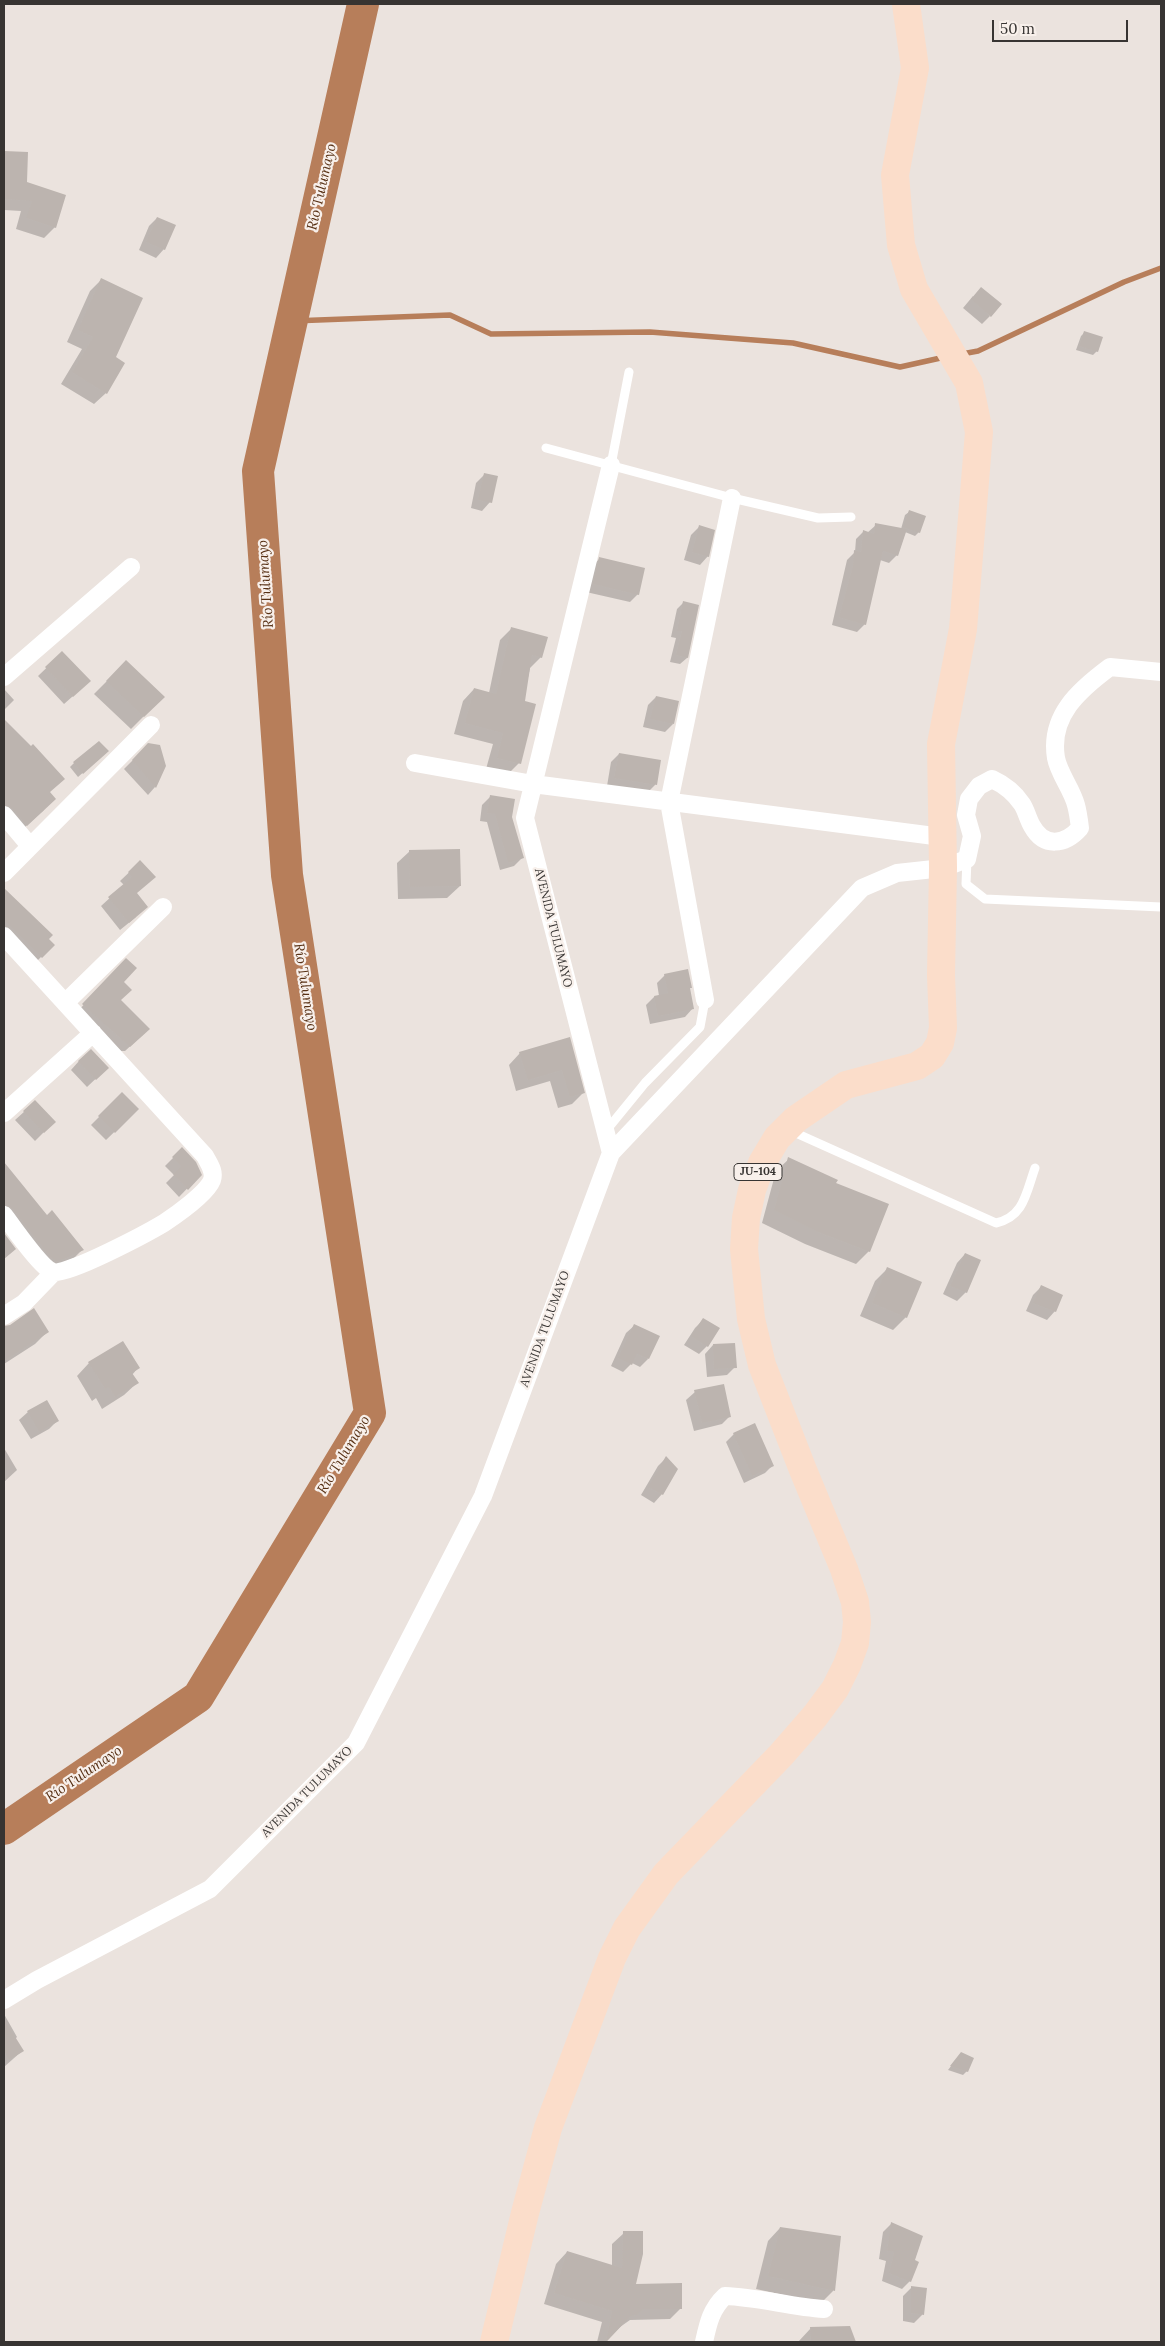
<!DOCTYPE html>
<meta charset="utf-8">
<style>
body{margin:0}
#map{position:relative;width:1165px;height:2346px;overflow:hidden;background:#ebe3de;font-family:Lora,serif}
canvas{display:block}
.frame{position:absolute;inset:0;border:5px solid #373432;pointer-events:none}
.scale{position:absolute;left:992px;top:20px;width:136px;height:22px;box-sizing:border-box;border:2px solid #373432;border-top:0;padding-left:6px;font-size:15px;line-height:18px;white-space:nowrap;color:#373432;-webkit-text-stroke:4px #f8f0eb;paint-order:stroke}
</style>
<div id="map">
<canvas width="1165" height="2346"></canvas>
<div class="frame"></div>
<div class="scale">50 m</div>
</div>
<script>
const ctx = document.querySelector('canvas').getContext('2d');
ctx.lineJoin = 'round';
function fillPath(path, color) {
  ctx.fillStyle = color;
  ctx.fill(path, 'evenodd');
}
function strokePath(path, color, width, dash) {
  ctx.strokeStyle = color;
  ctx.lineWidth = width;
  ctx.lineCap = dash ? 'butt' : 'round';
  ctx.setLineDash(dash || []);
  ctx.stroke(path);
}
function write(font, color, halo, rows, align = 'center') {
  ctx.font = font + ' Lora,serif';
  ctx.lineWidth = 4.5;
  ctx.setLineDash([]);
  ctx.textBaseline = 'middle';
  ctx.strokeStyle = halo;
  ctx.fillStyle = color;
  for (const [text, x, y, turn = 0] of rows) {
    ctx.save();
    ctx.translate(x, y);
    ctx.rotate((+turn || 0) * Math.PI / 180);
    ctx.textAlign = isNaN(turn) ? turn : align;
    if (halo) ctx.strokeText(text, 0, 0);
    ctx.fillText(text, 0, 0);
    ctx.restore();
  }
}
fillPath(new Path2D(`
 M 4,152 L 27,153 L 26,183 L 55,227 L 44,238 L 16,229 L 21,211 L 4,210 Z
 M 157,218 L 164,249 L 156,258 L 139,250 L 149,226 Z
 M 101,280 L 114,358 L 106,393 L 94,404 L 61,384 L 82,349 L 67,342 L 90,291 Z
 M 973,296 L 990,316 L 982,324 L 963,308 Z
 M 1084,333 L 1097,351 L 1093,355 L 1076,350 L 1081,336 Z
 M 484,475 L 490,502 L 482,511 L 471,508 L 476,483 Z
 M 909,512 L 919,532 L 915,536 L 905,532 L 897,555 L 889,563 L 880,560 L 865,624 L 857,632 L 832,625 L 847,560 L 855,552 L 856,539 L 863,532 L 867,533 L 876,525 L 901,529 L 905,515 Z
 M 699,527 L 708,556 L 700,565 L 684,560 L 691,535 Z
 M 600,558 L 638,594 L 630,602 L 586,592 L 592,567 Z
 M 684,602 L 687,658 L 680,664 L 670,662 L 676,638 L 671,637 L 677,609 Z
 M 511,629 L 541,657 L 530,668 L 523,702 L 519,763 L 508,774 L 486,769 L 493,744 L 454,734 L 463,701 L 474,689 L 489,693 L 500,640 Z
 M 62,653 L 81,689 L 64,704 L 38,676 Z
 M 113,675 L 163,697 L 131,729 L 94,694 Z
 M 4,689 L 14,700 L 4,710 Z
 M 656,697 L 673,724 L 665,732 L 643,727 L 648,705 Z
 M 4,720 L 30,748 L 49,793 L 44,810 L 15,836 L 4,823 Z
 M 149,744 L 155,787 L 148,795 L 124,769 Z
 M 619,754 L 659,761 L 655,785 L 647,793 L 607,786 L 611,762 Z
 M 103,755 L 78,777 L 70,767 L 74,763 Z
 M 490,797 L 511,817 L 522,858 L 514,866 L 500,870 L 487,822 L 480,821 L 482,805 Z
 M 410,851 L 460,886 L 447,898 L 398,899 L 397,863 Z
 M 140,862 L 136,894 L 136,917 L 120,930 L 101,906 L 124,885 L 120,881 Z
 M 5,891 L 53,945 L 33,965 L 4,938 Z
 M 126,960 L 120,1000 L 149,1029 L 125,1051 L 121,1051 L 77,1012 Z
 M 665,975 L 691,987 L 689,990 L 693,1008 L 685,1017 L 650,1024 L 646,1005 L 654,997 L 659,996 L 657,983 Z
 M 569,1039 L 583,1093 L 572,1104 L 558,1108 L 550,1081 L 516,1091 L 509,1065 L 520,1053 Z
 M 79,1061 L 105,1070 L 87,1087 L 71,1070 Z
 M 122,1094 L 138,1109 L 106,1140 L 91,1125 Z
 M 35,1102 L 54,1122 L 35,1141 L 15,1120 Z
 M 182,1149 L 201,1174 L 179,1197 L 166,1183 L 174,1175 L 165,1166 Z
 M 789,1159 L 834,1184 L 869,1251 L 856,1264 L 805,1244 L 762,1223 L 776,1171 Z
 M 4,1164 L 46,1217 L 82,1250 L 74,1258 L 47,1269 L 4,1216 Z
 M 965,1254 L 966,1292 L 957,1301 L 943,1294 L 957,1263 Z
 M 888,1268 L 920,1282 L 906,1317 L 893,1330 L 860,1316 L 875,1281 Z
 M 1041,1287 L 1055,1311 L 1047,1320 L 1026,1311 L 1033,1295 Z
 M 703,1320 L 707,1346 L 699,1354 L 684,1345 L 695,1328 Z
 M 635,1325 L 648,1359 L 640,1367 L 632,1363 L 623,1372 L 611,1366 L 626,1333 Z
 M 10,1326 L 48,1331 L 35,1344 L 4,1364 L 4,1327 Z
 M 713,1345 L 735,1367 L 727,1375 L 707,1377 L 705,1354 Z
 M 89,1363 L 138,1368 L 132,1375 L 137,1383 L 124,1395 L 102,1409 L 96,1398 L 92,1401 L 77,1376 Z
 M 695,1392 L 730,1416 L 722,1424 L 694,1431 L 686,1400 Z
 M 46,1401 L 58,1420 L 49,1429 L 31,1439 L 19,1420 L 28,1412 Z
 M 734,1434 L 773,1465 L 765,1473 L 744,1483 L 726,1442 Z
 M 4,1448 L 17,1470 L 4,1482 Z
 M 666,1458 L 662,1494 L 654,1503 L 641,1495 L 658,1466 Z
 M 4,2014 L 17,2037 L 15,2039 L 22,2051 L 4,2067 Z
 M 958,2057 L 967,2071 L 963,2075 L 948,2070 Z
 M 891,2224 L 913,2261 L 910,2281 L 902,2289 L 882,2281 L 886,2261 L 879,2259 L 883,2232 Z
 M 780,2228 L 839,2237 L 833,2291 L 821,2303 L 756,2289 L 768,2241 Z
 M 624,2233 L 634,2285 L 681,2308 L 670,2319 L 630,2320 L 620,2327 L 607,2341 L 612,2342 L 597,2342 L 602,2322 L 544,2304 L 556,2264 L 567,2252 L 612,2266 L 612,2244 Z
 M 912,2287 L 926,2289 L 922,2315 L 914,2323 L 903,2321 L 903,2296 Z
 M 849,2327 L 855,2342 L 798,2342 L 811,2328 Z`), '#0003');
strokePath(new Path2D(`
 M 292,321 L 450,315 L 491,334 L 650,332 L 793,343 L 900,367 L 945,357
 M 962,354 L 978,351 L 1124,282 L 1161,268`), '#b77e5a', 5.5);
strokePath(new Path2D(`
 M 4,1829 L 198,1697 L 370,1413 L 287,875 L 258,471 L 363,4`), '#b77e5a', 32);
fillPath(new Path2D(`
 M 4,151 L 28,152 L 27,182 L 66,195 L 56,228 L 26,218 L 32,201 L 4,199 Z
 M 157,217 L 176,225 L 165,250 L 146,242 Z
 M 101,278 L 143,298 L 116,357 L 125,363 L 107,394 L 72,372 L 93,337 L 78,330 Z
 M 981,287 L 1002,304 L 991,317 L 971,299 Z
 M 1084,331 L 1103,337 L 1098,352 L 1079,346 Z
 M 484,473 L 498,476 L 492,503 L 478,500 Z
 M 909,510 L 926,516 L 920,533 L 903,527 Z
 M 875,523 L 907,529 L 898,556 L 883,551 L 866,625 L 839,617 L 853,565 L 854,550 L 861,552 L 863,530 L 874,534 Z
 M 699,525 L 715,530 L 709,557 L 692,552 Z
 M 599,557 L 645,568 L 639,595 L 593,584 Z
 M 683,601 L 699,605 L 688,658 L 676,655 L 682,631 L 677,631 Z
 M 511,627 L 548,637 L 542,658 L 532,655 L 525,701 L 536,704 L 521,764 L 497,758 L 503,733 L 465,723 L 474,688 L 496,694 Z
 M 62,651 L 91,681 L 73,697 L 45,667 Z
 M 126,660 L 165,697 L 144,717 L 106,681 Z
 M 656,696 L 679,701 L 674,724 L 650,719 Z
 M 4,719 L 31,746 L 33,744 L 65,779 L 50,792 L 56,799 L 27,826 L 12,808 L 4,805 Z
 M 99,741 L 109,751 L 83,774 L 73,762 Z
 M 148,743 L 160,745 L 166,766 L 156,788 L 132,760 Z
 M 619,753 L 661,760 L 657,785 L 614,778 Z
 M 490,795 L 515,799 L 512,817 L 524,858 L 508,863 L 495,814 L 487,813 Z
 M 460,849 L 461,886 L 410,887 L 409,850 Z
 M 140,860 L 156,877 L 137,893 L 148,907 L 129,923 L 108,897 L 132,877 L 128,872 Z
 M 4,888 L 53,935 L 49,939 L 55,945 L 42,958 L 4,920 Z
 M 126,958 L 137,968 L 124,982 L 132,990 L 121,1000 L 150,1029 L 130,1047 L 82,1004 Z
 M 688,969 L 692,988 L 690,988 L 694,1009 L 658,1016 L 654,996 L 668,993 L 664,974 Z
 M 570,1037 L 585,1093 L 570,1097 L 562,1070 L 528,1080 L 519,1052 Z
 M 91,1049 L 109,1068 L 96,1080 L 78,1061 Z
 M 122,1092 L 139,1109 L 115,1133 L 98,1116 Z
 M 35,1100 L 56,1122 L 44,1133 L 23,1111 Z
 M 182,1147 L 196,1162 L 202,1175 L 188,1190 L 173,1174 L 181,1166 L 172,1157 Z
 M 788,1157 L 838,1180 L 836,1183 L 889,1204 L 870,1252 L 818,1232 L 774,1210 Z
 M 4,1162 L 47,1215 L 52,1210 L 84,1250 L 59,1261 L 56,1261 L 49,1256 L 13,1209 L 4,1204 Z
 M 4,1233 L 16,1249 L 4,1259 Z
 M 965,1253 L 981,1260 L 967,1293 L 950,1286 Z
 M 887,1267 L 922,1282 L 907,1318 L 872,1303 Z
 M 1041,1285 L 1063,1295 L 1056,1312 L 1033,1303 Z
 M 34,1308 L 49,1332 L 4,1361 L 4,1326 L 10,1325 Z
 M 703,1318 L 720,1328 L 708,1347 L 691,1336 Z
 M 634,1324 L 660,1336 L 649,1359 L 637,1354 L 632,1365 L 618,1358 Z
 M 123,1341 L 140,1368 L 132,1373 L 139,1383 L 115,1397 L 109,1387 L 105,1389 L 88,1362 Z
 M 735,1343 L 737,1368 L 714,1369 L 713,1344 Z
 M 724,1384 L 731,1417 L 702,1423 L 694,1390 Z
 M 47,1400 L 59,1421 L 39,1432 L 27,1411 Z
 M 755,1423 L 774,1466 L 752,1476 L 733,1433 Z
 M 666,1456 L 678,1469 L 663,1495 L 648,1487 Z
 M 4,2019 L 24,2051 L 9,2060 L 4,2051 Z
 M 961,2052 L 974,2058 L 968,2072 L 950,2066 Z
 M 891,2222 L 923,2236 L 915,2260 L 919,2262 L 911,2282 L 889,2273 L 894,2252 L 887,2251 Z
 M 780,2227 L 841,2236 L 835,2291 L 768,2276 Z
 M 623,2231 L 643,2231 L 643,2254 L 636,2284 L 682,2283 L 682,2309 L 643,2309 L 637,2315 L 631,2316 L 606,2342 L 612,2311 L 554,2293 L 567,2251 L 622,2268 Z
 M 911,2286 L 927,2288 L 924,2315 L 911,2313 Z
 M 850,2326 L 856,2342 L 811,2342 L 810,2327 Z`), '#bcb4af');
strokePath(new Path2D(`
 M 546,448 L 732,498 L 818,518 L 851,517
 M 611,465 L 629,372
 M 967,859 L 966,884 L 985,899 L 1161,907
 M 789,1130 L 996,1223 C 1024,1217 1026,1193 1035,1168
 M 605,1132 L 645,1083 L 700,1027 L 705,1000`), '#fff', 9);
strokePath(new Path2D(`
 M 4,677 L 131,567
 M 415,763 L 533,784 L 942,837
 M 4,815 L 30,846
 M 4,873 L 151,725
 M 4,936 L 205,1156 C 209,1164 215,1171 212,1180 C 207,1193 176,1215 164,1223 C 149,1232 67,1276 53,1272 C 42,1269 12,1226 4,1215
 M 705,1000 L 669,802 L 732,498
 M 65,1003 L 163,907
 M 4,1113 L 93,1033
 M 611,1153 L 862,888 L 897,873 L 943,868 L 967,859 L 972,836 L 966,815 L 969,799 L 979,786 L 992,779 C 1005,785 1014,792 1022,804 C 1026,810 1028,819 1032,826 C 1044,848 1065,845 1080,828 C 1079,820 1078,812 1076,805 C 1072,789 1059,774 1056,758 C 1049,716 1079,690 1110,667 L 1161,672
 M 4,1316 L 24,1303 L 53,1273
 M 4,2000 L 37,1980 L 210,1889 L 356,1743 L 483,1496 L 611,1153 L 525,818 L 611,465
 M 704,2342 C 708,2324 711,2309 725,2296 C 758,2297 791,2307 824,2309`), '#fff', 18);
strokePath(new Path2D(`
 M 494,2342 L 525,2213 L 548,2128 L 612,1958 L 627,1928 L 666,1874 L 781,1755 L 815,1716 L 835,1689 L 847,1665 L 855,1643 L 857,1622 L 855,1602 L 844,1569 L 803,1470 L 762,1365 L 751,1319 L 744,1249 L 746,1218 L 752,1190 L 762,1163 L 777,1138 L 796,1119 L 846,1085 L 917,1066 L 932,1056 L 940,1043 L 943,1028 L 941,975 L 943,868 L 941,744 L 963,629 L 979,432 L 969,383 L 914,289 L 901,245 L 895,175 L 915,68 L 906,4`), '#fbddca', 28);
for (const [x, y, w] of [
 [758,1172,48]
]) {
  const box = new Path2D();
  box.roundRect(x - w / 2, y - 8.5, w, 17, 4);
  ctx.fillStyle = '#f8f0eb';
  ctx.fill(box);
  strokePath(box, '#373432', 1);
}
write('bold 11px', '#373432', null, [
 ["JU-104",758,1172]
]);
write('12px', '#373432', '#f8f0eb', [
 ["AVENIDA TULUMAYO",553,928,76],
 ["AVENIDA TULUMAYO",545,1329,-70],
 ["AVENIDA TULUMAYO",307,1792,-45]
]);
write('italic 14px', '#583115', '#f8f0eb', [
 ["Río Tulumayo",322,187,-77],
 ["Río Tulumayo",266,584,-94],
 ["Río Tulumayo",305,987,81],
 ["Río Tulumayo",344,1455,-59],
 ["Río Tulumayo",84,1774,-34]
]);
</script>
